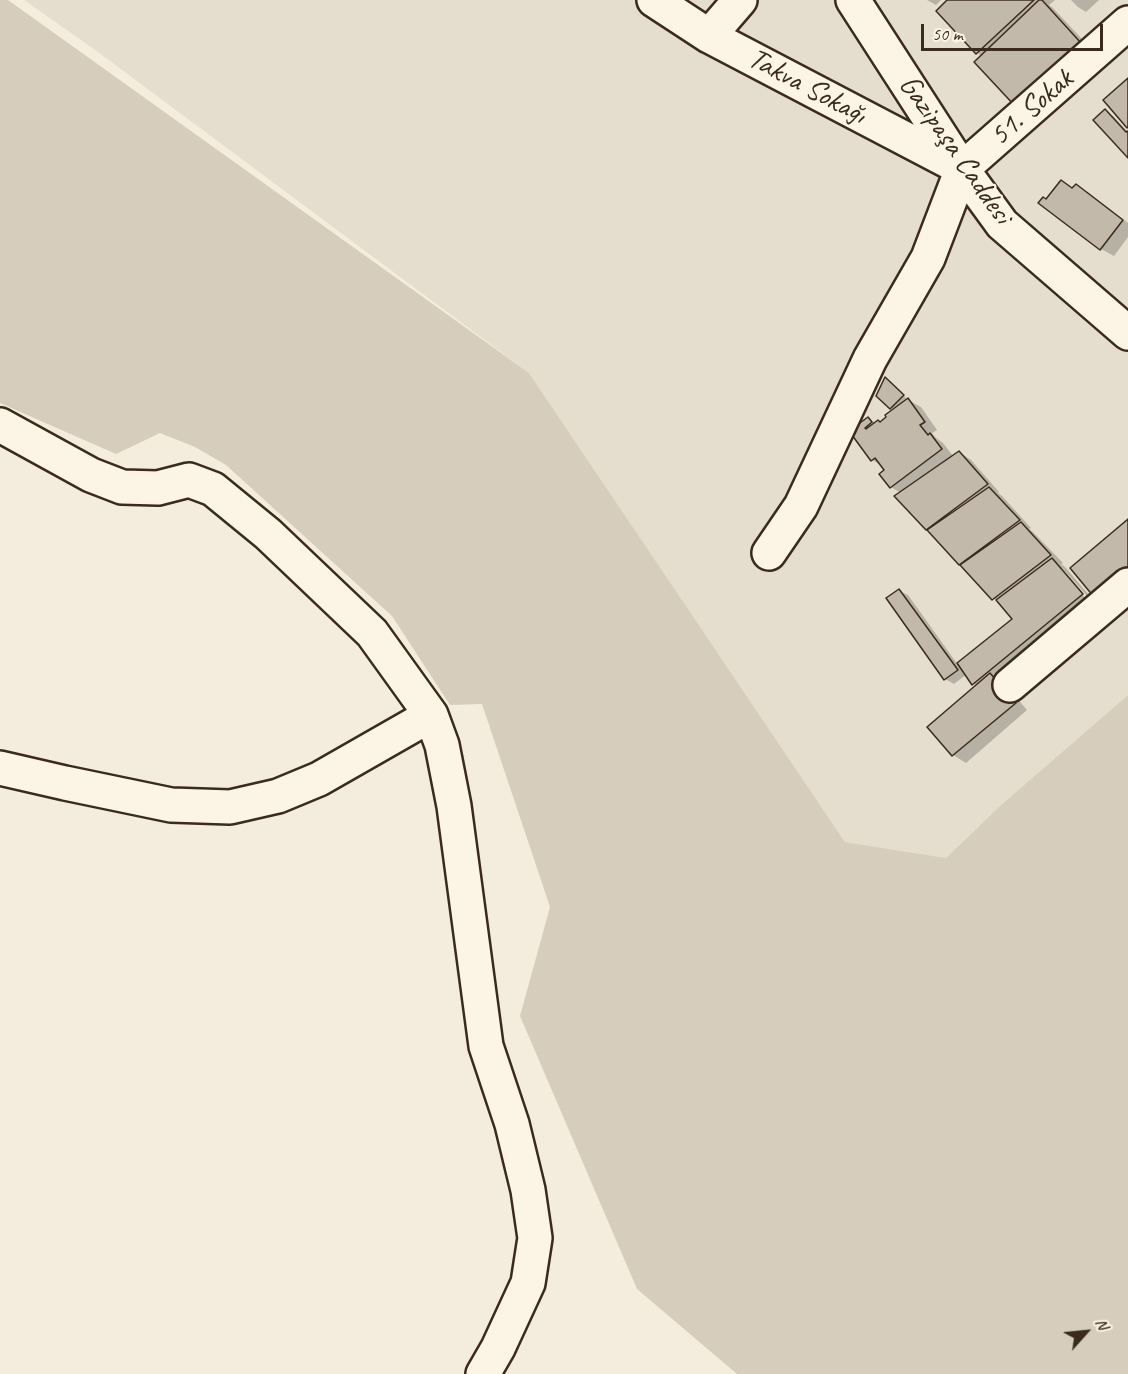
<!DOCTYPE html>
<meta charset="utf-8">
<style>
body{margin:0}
#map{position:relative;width:1128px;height:1374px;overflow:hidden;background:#f4eddd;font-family:Caveat,sans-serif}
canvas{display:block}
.north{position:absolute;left:1056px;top:1302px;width:60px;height:60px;-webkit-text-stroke:4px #fcf5e5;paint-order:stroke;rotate:63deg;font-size:16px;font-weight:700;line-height:24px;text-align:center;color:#3b2a1e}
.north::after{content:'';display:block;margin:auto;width:21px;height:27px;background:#3b2a1e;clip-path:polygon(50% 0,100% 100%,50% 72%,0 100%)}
.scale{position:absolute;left:921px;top:24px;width:182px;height:27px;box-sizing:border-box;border:3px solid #3b2a1e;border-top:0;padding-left:8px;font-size:18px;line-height:21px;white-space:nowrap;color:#3b2a1e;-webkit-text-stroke:4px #fcf5e5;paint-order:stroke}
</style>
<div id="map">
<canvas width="1128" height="1374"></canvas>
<div class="north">N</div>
<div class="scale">50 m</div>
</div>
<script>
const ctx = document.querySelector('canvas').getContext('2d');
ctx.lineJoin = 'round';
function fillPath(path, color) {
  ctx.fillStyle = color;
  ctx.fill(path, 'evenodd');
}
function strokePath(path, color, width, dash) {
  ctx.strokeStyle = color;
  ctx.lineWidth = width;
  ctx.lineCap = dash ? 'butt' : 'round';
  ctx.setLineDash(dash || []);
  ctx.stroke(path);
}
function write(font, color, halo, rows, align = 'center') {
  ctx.font = font + ' Caveat,sans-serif';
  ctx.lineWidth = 4.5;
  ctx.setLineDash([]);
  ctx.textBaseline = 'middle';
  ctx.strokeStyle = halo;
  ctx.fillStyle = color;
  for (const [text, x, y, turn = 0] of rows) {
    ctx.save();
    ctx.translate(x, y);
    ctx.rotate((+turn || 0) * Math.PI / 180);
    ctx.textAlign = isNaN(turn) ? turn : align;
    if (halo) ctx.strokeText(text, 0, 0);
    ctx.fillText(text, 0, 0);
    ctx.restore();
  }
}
fillPath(new Path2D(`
 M 24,0 L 1128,0 L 1128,695 L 1001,805 L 946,858 L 845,842 L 529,373 L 98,52 Z`), '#e5ddce');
fillPath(new Path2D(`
 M 0,0 L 8,0 L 529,373 L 845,842 L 946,858 L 1001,805 L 1128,695 L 1128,1374 L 737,1374 L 637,1289 L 520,1016 L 550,907 L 482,704 L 450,705 L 392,616 L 226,465 L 195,447 L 160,433 L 116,454 L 0,403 Z`), '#d6cdbd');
fillPath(new Path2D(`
 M 927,0 L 941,0 L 936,5 Z
 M 949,0 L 1055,0 L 1049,5 L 1053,8 L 1093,51 L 982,56 L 977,53 Z
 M 1071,0 L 1099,0 L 1086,12 L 1078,7 Z
 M 1105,111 L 1113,116 L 1128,132 L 1128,155 Z
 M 1061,182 L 1074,189 L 1076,186 L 1089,193 L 1128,223 L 1128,237 L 1114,256 L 1101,249 L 1040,203 L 1047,201 Z
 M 889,381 L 906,398 L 901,403 L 902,404 L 908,400 L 921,407 L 937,430 L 932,433 L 936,438 L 943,443 L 953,456 L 959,452 L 971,460 L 999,492 L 998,493 L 1002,496 L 1031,528 L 1029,529 L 1033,532 L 1063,563 L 1061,564 L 1065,567 L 1095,602 L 1003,682 L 1027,710 L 966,763 L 953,755 L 929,727 L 977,686 L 973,683 L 967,674 L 954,684 L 945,679 L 899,591 L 908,595 L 958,665 L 1014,619 L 1000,602 L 993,598 L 896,496 L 901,493 L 891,487 L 886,471 L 883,466 L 872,460 L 851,432 L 868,419 L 876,423 L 881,423 L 895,410 L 891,408 ZM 1058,568 L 1062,568 L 1089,598 L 1087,600 Z`), '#0003');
const building = new Path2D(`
 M 947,0 L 1034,0 L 976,54 L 936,11 Z
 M 1039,0 L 1042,0 L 1081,43 L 1015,106 L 974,62 Z
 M 1128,78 L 1128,127 L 1127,128 L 1103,100 Z
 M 1105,109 L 1126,132 L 1128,131 L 1128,158 L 1093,120 Z
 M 1061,180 L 1072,188 L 1076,184 L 1123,220 L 1100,250 L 1038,203 L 1043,197 L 1046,199 Z
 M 885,377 L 904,395 L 890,409 L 876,396 Z
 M 908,398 L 925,422 L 920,425 L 928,435 L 930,433 L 942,449 L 890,488 L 879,474 L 884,470 L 875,458 L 871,461 L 849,431 L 868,417 L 872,422 L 865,428 L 866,429 L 878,420 L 880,422 L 886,417 L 885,415 Z
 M 959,451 L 988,484 L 926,530 L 894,496 Z
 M 989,487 L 1020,520 L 959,565 L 927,530 Z
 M 1128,519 L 1128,569 L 1094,597 L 1070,568 Z
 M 1021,522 L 1051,555 L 992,600 L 960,565 Z
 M 1052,558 L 1083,594 L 972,685 L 957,663 L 1012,619 L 996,600 Z
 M 899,589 L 958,670 L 944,680 L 886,598 Z
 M 990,673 L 1016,703 L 952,756 L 927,727 Z`);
fillPath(building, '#c3b9aa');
strokePath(building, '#3b2a1e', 1.5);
const minor = new Path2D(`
 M 654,0 L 709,36 L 961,168
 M 853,0 L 962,169 L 1002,224 L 1128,333
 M 709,36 L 740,0
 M 0,425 L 91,475 L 122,487 L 158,488 L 189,480 L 213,489 L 268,534 L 372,633 L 431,715 L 442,745 L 454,806 L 486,1046 L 512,1124 L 528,1190 L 535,1238 L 528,1283 L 498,1348 L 483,1374
 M 769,553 L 801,506 L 870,359 L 928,258 L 962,169 L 1128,23
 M 1010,685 L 1128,585
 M 0,768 L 65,783 L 171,805 L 230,807 L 278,796 L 319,779 L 431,715`);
strokePath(minor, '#3b2a1e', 38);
strokePath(minor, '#fcf5e5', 33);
write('30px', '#3b2a1e', '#fcf5e5', [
 ["Takva Sokağı",807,87,28],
 ["51. Sokak",1032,108,-41],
 ["Gazipaşa Caddesi",955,150,55]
]);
</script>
